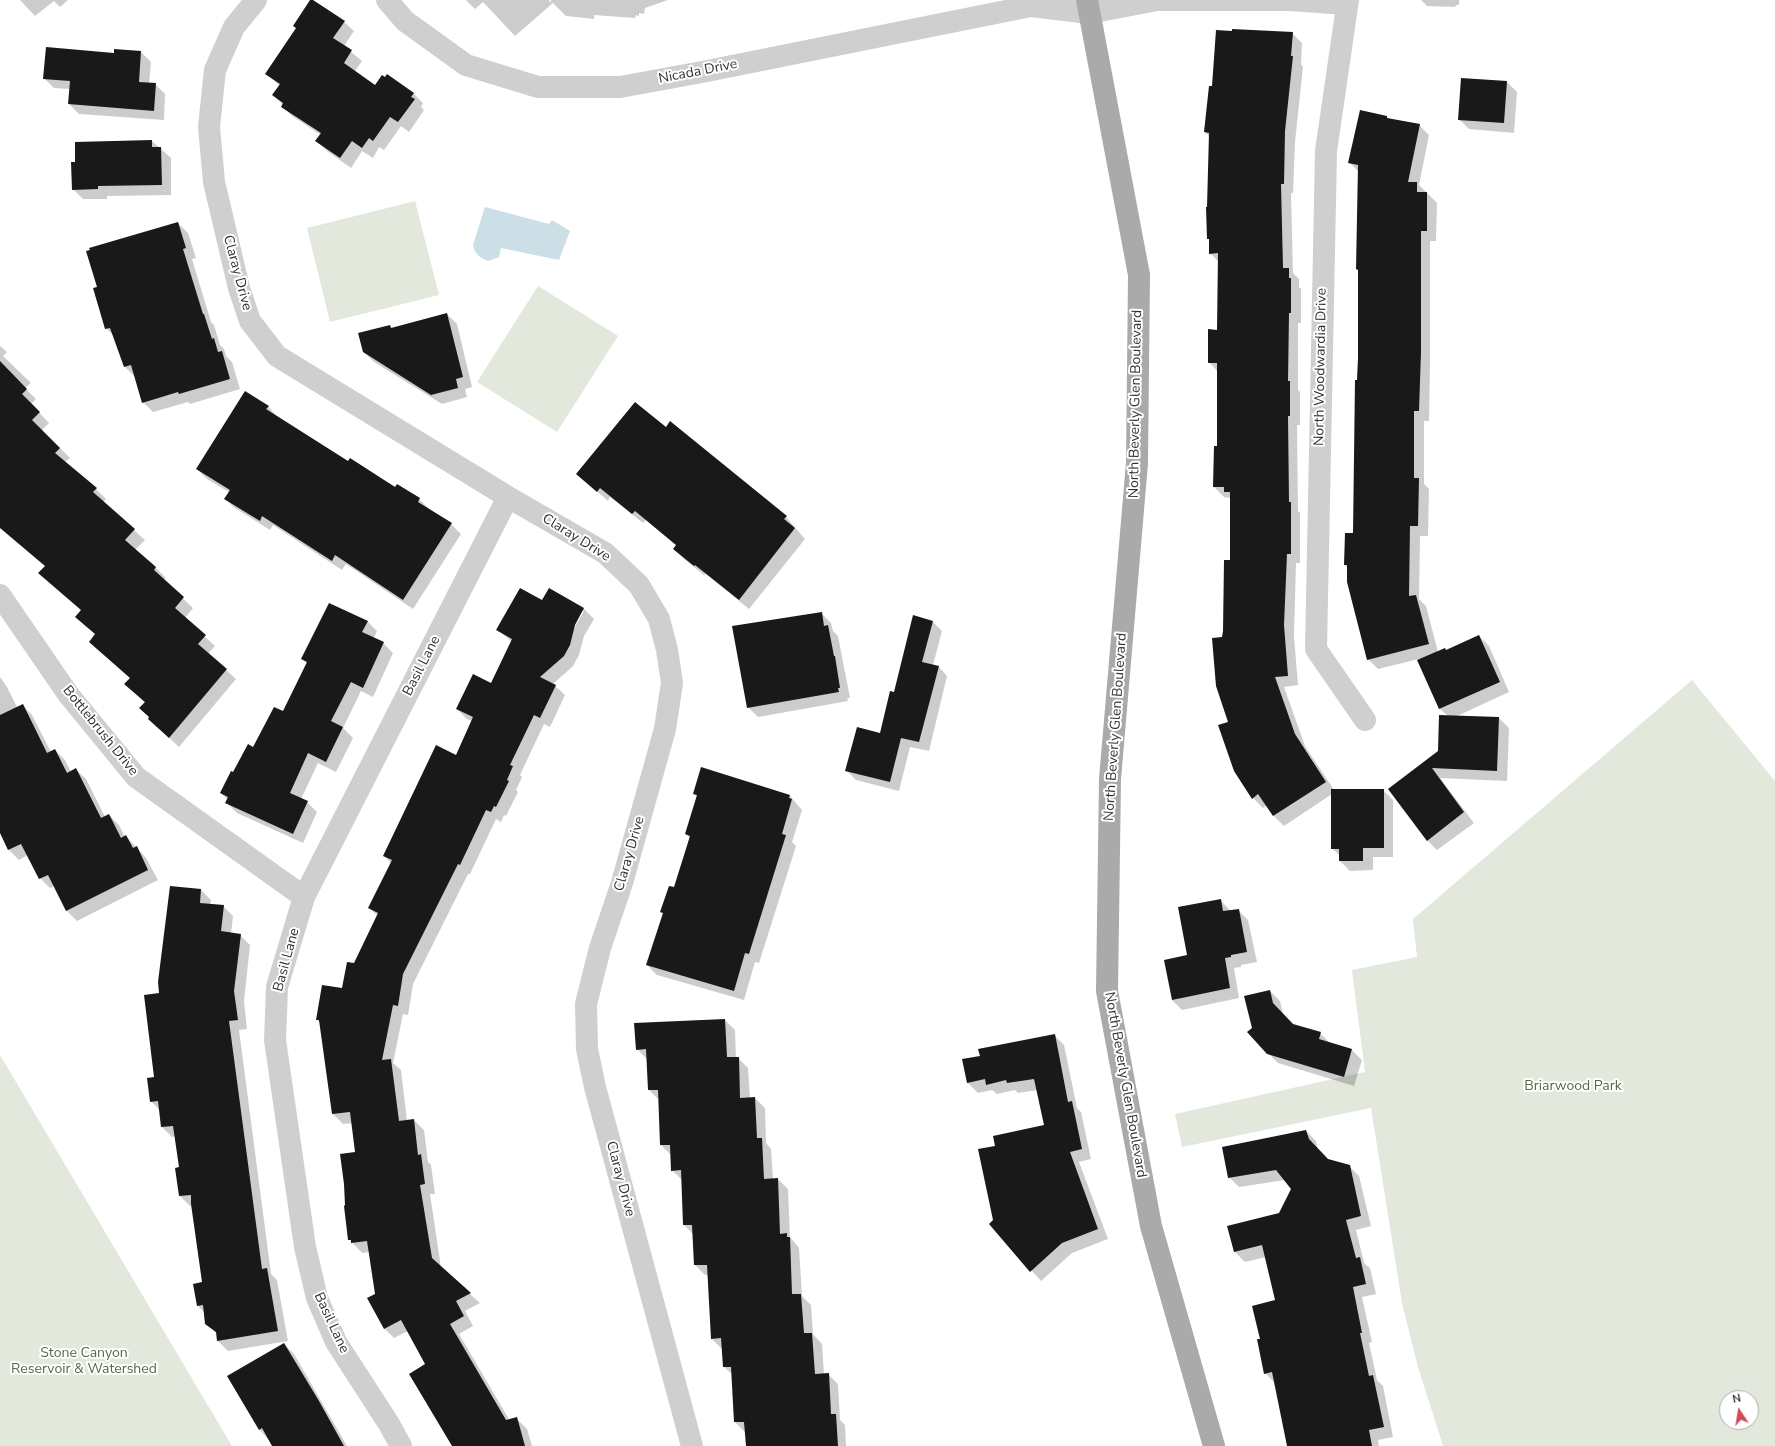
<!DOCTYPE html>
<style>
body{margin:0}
#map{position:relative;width:1775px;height:1446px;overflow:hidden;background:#fff;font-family:"Nunito Sans",sans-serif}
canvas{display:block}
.north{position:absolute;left:1719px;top:1390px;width:40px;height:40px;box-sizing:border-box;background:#fff;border:1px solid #adadad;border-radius:50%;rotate:348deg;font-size:11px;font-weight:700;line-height:16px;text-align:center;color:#323232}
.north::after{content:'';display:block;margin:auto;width:14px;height:18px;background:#d34b5b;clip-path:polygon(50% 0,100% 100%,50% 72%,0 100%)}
</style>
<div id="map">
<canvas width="1775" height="1446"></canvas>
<div class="north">N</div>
</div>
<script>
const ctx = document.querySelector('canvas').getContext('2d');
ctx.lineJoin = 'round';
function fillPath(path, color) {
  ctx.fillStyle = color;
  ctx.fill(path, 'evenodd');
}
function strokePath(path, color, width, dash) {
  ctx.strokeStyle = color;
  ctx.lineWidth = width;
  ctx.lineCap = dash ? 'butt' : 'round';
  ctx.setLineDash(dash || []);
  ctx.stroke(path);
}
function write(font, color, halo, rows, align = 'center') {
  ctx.font = font + ' "Nunito Sans",sans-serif';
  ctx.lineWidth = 4;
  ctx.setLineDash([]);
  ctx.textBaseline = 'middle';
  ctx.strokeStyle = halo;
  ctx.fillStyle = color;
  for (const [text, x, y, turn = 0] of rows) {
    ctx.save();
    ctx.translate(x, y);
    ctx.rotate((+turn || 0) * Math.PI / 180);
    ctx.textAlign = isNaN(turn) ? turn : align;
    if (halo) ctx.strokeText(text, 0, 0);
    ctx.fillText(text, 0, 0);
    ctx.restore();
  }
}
fillPath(new Path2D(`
 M 415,201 L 439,295 L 330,322 L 307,228 Z
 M 538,286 L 618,336 L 557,432 L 477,382 Z
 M 1692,680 L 1775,781 L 1775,1446 L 1443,1446 L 1418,1367 L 1402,1303 L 1371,1108 L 1182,1147 L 1175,1114 L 1365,1072 L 1352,970 L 1417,957 L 1413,919 ZM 1727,1398 L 1751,1398 L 1751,1422 L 1727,1422 Z
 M 0,1055 L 232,1446 L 0,1446 Z`), '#e3e8dd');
fillPath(new Path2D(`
 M 485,207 L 549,224 L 552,220 L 570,231 L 559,260 L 501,248 L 499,257 L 488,261 C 480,258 474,253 473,245 Z`), '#ccdee6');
fillPath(new Path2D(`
 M 20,0 L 68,0 L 60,7 L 54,1 L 35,16 Z
 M 466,0 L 549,0 L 551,3 L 551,0 L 668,0 L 645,8 L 644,14 L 639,13 L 639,16 L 636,15 L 635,18 L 594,15 L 594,19 L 566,16 L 553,3 L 515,36 L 483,2 L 475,9 Z
 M 1421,0 L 1459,0 L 1459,5 L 1456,5 L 1455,7 L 1427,6 Z
 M 344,22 L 354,31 L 344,46 L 362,61 L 355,71 L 376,86 L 413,93 L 423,103 L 421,107 L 424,110 L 409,132 L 401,126 L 384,150 L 379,147 L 373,158 L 362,151 L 351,168 L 327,151 L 317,141 L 321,135 L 292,116 L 282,106 L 283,105 L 273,95 L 280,86 L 267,74 Z
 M 1292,33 L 1302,43 L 1301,64 L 1303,67 L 1295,142 L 1293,193 L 1291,193 L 1293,273 L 1299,279 L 1299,287 L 1301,289 L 1301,323 L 1298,323 L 1298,390 L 1300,392 L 1300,425 L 1297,425 L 1298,511 L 1300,513 L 1300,563 L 1296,563 L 1294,636 L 1298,685 L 1284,687 L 1305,746 L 1334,790 L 1383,790 L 1393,800 L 1393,857 L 1373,857 L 1373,870 L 1350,871 L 1340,861 L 1340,856 L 1332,848 L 1332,794 L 1284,826 L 1274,816 L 1267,805 L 1263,808 L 1253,798 L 1229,723 L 1223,638 L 1231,562 L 1231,498 L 1224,497 L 1214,487 L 1215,447 L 1218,447 L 1218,372 L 1209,362 L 1218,331 L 1219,262 L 1210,253 L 1210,241 L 1208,238 L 1210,137 L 1205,132 L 1213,87 Z
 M 141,52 L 151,62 L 149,84 L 155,84 L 165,94 L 164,120 L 79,114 L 69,104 L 70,89 L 54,88 L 44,78 L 115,54 Z
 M 1507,82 L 1517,92 L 1514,133 L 1469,129 L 1459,119 Z
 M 1387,117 L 1390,120 L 1419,125 L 1429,135 L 1419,185 L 1437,203 L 1436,241 L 1430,241 L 1430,363 L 1429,421 L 1424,421 L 1424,484 L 1429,489 L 1428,536 L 1420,536 L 1419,599 L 1426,606 L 1438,652 L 1447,651 L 1479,636 L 1489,646 L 1509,692 L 1455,717 L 1499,718 L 1509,728 L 1507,781 L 1440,778 L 1474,823 L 1437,850 L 1427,840 L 1389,789 L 1439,751 L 1448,716 L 1440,709 L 1418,661 L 1423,658 L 1378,669 L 1368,659 L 1348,568 L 1345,565 L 1354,534 L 1359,358 L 1359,272 L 1357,269 L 1359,172 L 1349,162 Z
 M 152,141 L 171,158 L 171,195 L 107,196 L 107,199 L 83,199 L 73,189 Z
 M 178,223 L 188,233 L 196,258 L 192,259 L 211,322 L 214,325 L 220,345 L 224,349 L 226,356 L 232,362 L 240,389 L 190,404 L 188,402 L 153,412 L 143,402 L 135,377 L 125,367 L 113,335 L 106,328 Z
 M 447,314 L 457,324 L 472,387 L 465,389 L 467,397 L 442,404 L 374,362 L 364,352 L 390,326 L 392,329 Z
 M 0,346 L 7,352 L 3,356 L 31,383 L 25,388 L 36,399 L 31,404 L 49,423 L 42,430 L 70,458 L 65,462 L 96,489 L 106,499 L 103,502 L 145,540 L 135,550 L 156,568 L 166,578 L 163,580 L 193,608 L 185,618 L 215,646 L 208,654 L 236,679 L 179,747 L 149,719 L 150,718 L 145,703 L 126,684 L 130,678 L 90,642 L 96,635 L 82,611 L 40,573 L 46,566 L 0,515 Z
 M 268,406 L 277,417 L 348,462 L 419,499 L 429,509 L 451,524 L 461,534 L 413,609 L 346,564 L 342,570 L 273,525 L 270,530 L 235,508 L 225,499 L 229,492 L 207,479 L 197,469 Z
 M 666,428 L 786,517 L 805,539 L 749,609 L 706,574 L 704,575 L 684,559 L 674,549 L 677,546 L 646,520 L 643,523 L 610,497 L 608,501 L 577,474 Z
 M 549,590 L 584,609 L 594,619 L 584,636 L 579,655 L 573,666 L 553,684 L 565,695 L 550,727 L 544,724 L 520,775 L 522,777 L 516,790 L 518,792 L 506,816 L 504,815 L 501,822 L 496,819 L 470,874 L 468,874 L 413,984 L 408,1015 L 403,1014 L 393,1063 L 401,1070 L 407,1121 L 414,1120 L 424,1130 L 428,1162 L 431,1165 L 435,1194 L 430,1194 L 441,1268 L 480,1303 L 465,1311 L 473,1326 L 459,1334 L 510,1421 L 517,1419 L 527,1429 L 532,1446 L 458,1446 L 426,1365 L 408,1331 L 394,1338 L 384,1328 L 370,1252 L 362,1253 L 349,1239 L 356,1153 L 353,1123 L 343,1124 L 333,1114 L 320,1023 L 317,1020 L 343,989 L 378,916 L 369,908 L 391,863 L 384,856 L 456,756 L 472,721 L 467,719 L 457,709 L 492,684 L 512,642 L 498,630 L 542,601 ZM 582,611 L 584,611 L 573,630 L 571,629 Z
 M 821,613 L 831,623 L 833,631 L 838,636 L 850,698 L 847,698 L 848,701 L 758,717 L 748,707 Z
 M 367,621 L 377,631 L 374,638 L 383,643 L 393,653 L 373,697 L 361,691 L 343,728 L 353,738 L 336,772 L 318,763 L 301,799 L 307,802 L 317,812 L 303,843 L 237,813 L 227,803 L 228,800 L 221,793 L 234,774 L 283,712 L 307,664 L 303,659 Z
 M 932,621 L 942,631 L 933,665 L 938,666 L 947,676 L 929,751 L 910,747 L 899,791 L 856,780 L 846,770 L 881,734 L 894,693 Z
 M 0,677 L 7,687 L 17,707 L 22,705 L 32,715 L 51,752 L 55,750 L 65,760 L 71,772 L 76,770 L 86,779 L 105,817 L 109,815 L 119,825 L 125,837 L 126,836 L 146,858 L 158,880 L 77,921 L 67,911 L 55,886 L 50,888 L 40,878 L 28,855 L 19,860 L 9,850 L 0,831 Z
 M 694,794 L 790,796 L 802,810 L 792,842 L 796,846 L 759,963 L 755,962 L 744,1000 L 657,975 L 647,965 L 663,914 L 662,912 L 674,889 L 690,838 L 686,834 L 698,797 Z
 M 170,887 L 201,890 L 211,900 L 210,905 L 223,906 L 233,916 L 231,934 L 240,935 L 250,945 L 244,1001 L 247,1029 L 239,1030 L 271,1274 L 277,1280 L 288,1341 L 228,1351 L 218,1341 L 217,1334 L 206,1323 L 205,1313 L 198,1306 L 203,1283 L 192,1205 L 190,1206 L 180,1196 L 180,1168 L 176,1136 L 172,1137 L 162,1127 L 160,1111 L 151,1101 L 155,1078 L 161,994 Z
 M 1220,900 L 1231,911 L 1238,910 L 1248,920 L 1257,962 L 1241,965 L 1241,967 L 1234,968 L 1239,998 L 1182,1010 L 1172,1000 L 1188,956 Z
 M 1270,991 L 1280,1001 L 1283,1014 L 1293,1025 L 1320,1033 L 1330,1043 L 1352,1050 L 1362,1060 L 1354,1086 L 1278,1063 L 1268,1053 L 1253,1028 Z
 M 725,1020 L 735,1030 L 736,1058 L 738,1058 L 748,1068 L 750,1098 L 755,1098 L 765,1108 L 766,1143 L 771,1149 L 773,1179 L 778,1179 L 788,1189 L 790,1237 L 799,1248 L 802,1296 L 811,1305 L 813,1334 L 822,1344 L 824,1375 L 828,1374 L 838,1384 L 840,1420 L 845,1425 L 846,1446 L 747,1446 L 745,1432 L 735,1422 L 733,1375 L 724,1367 L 722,1349 L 712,1339 L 708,1275 L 705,1275 L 695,1265 L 694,1235 L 684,1225 L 682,1180 L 672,1170 L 671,1155 L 661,1145 L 659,1100 L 649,1090 L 647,1059 L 637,1049 L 635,1024 Z
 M 1054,1035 L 1064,1045 L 1077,1108 L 1081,1112 L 1091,1159 L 1079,1162 L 1108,1239 L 1072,1253 L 1041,1281 L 990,1224 L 995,1220 L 996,1146 L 1045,1126 L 1038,1090 L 1018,1093 L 1015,1090 L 997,1094 L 992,1090 L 978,1093 L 968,1083 L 981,1056 Z
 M 1306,1131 L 1316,1141 L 1318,1150 L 1328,1160 L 1349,1166 L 1359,1176 L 1371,1226 L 1356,1230 L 1364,1263 L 1370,1268 L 1376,1294 L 1362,1297 L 1372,1342 L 1369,1343 L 1377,1380 L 1383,1386 L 1393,1437 L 1378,1440 L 1379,1446 L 1290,1446 L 1275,1383 L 1265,1373 L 1261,1339 L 1277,1301 L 1266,1257 L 1245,1262 L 1235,1252 L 1229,1227 L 1280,1214 L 1293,1189 L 1285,1180 L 1239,1187 L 1229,1177 Z
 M 284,1344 L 294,1354 L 347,1446 L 274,1446 L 260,1430 L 229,1377 Z`), '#0003');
fillPath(new Path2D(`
 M 310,0 L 313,0 L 345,21 L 333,38 L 352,50 L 344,63 L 375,85 L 382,75 L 385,77 L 387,74 L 414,93 L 411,97 L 415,99 L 398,122 L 390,117 L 373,141 L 369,138 L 362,148 L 352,141 L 340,158 L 315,141 L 321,133 L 281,107 L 283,103 L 272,95 L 280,84 L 265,74 L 296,28 L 293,26 Z
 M 1232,29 L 1293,32 L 1291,56 L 1293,56 L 1285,131 L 1284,184 L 1281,184 L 1283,268 L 1289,268 L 1289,278 L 1291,278 L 1291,313 L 1289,313 L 1288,381 L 1290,381 L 1290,416 L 1288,416 L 1289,502 L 1291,502 L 1291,554 L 1287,554 L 1284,625 L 1288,676 L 1275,677 L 1295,734 L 1326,782 L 1273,816 L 1258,794 L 1252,799 L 1234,771 L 1218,725 L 1228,722 L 1216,686 L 1212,638 L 1222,637 L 1223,631 L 1224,560 L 1230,560 L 1230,492 L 1224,492 L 1224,487 L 1213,487 L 1214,446 L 1217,446 L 1217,363 L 1208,363 L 1208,329 L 1217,330 L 1218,253 L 1209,254 L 1209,239 L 1207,239 L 1206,207 L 1207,207 L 1209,133 L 1204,132 L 1209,86 L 1212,86 L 1216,30 L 1232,31 Z
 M 46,47 L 114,53 L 114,49 L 141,51 L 139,82 L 156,83 L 154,111 L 68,104 L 70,81 L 43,79 Z
 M 1461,78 L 1507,81 L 1504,123 L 1458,120 Z
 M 1360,110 L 1387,116 L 1387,118 L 1420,124 L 1408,182 L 1417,182 L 1417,192 L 1427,192 L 1427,231 L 1421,231 L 1421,352 L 1419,411 L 1414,411 L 1414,478 L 1419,478 L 1418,526 L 1410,526 L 1409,596 L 1416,595 L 1429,644 L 1367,660 L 1347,582 L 1347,565 L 1344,565 L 1345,533 L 1353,533 L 1355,380 L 1357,380 L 1358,358 L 1358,270 L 1356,269 L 1358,165 L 1348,163 Z
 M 152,140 L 152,147 L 161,147 L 162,185 L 98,186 L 98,189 L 72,190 L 71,162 L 75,162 L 75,142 Z
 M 178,222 L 186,248 L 183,249 L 203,314 L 204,314 L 212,339 L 214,338 L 218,352 L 222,351 L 230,379 L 179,394 L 178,392 L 142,403 L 131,365 L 124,367 L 110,328 L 105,329 L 93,288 L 97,287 L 86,251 L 90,250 L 89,248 Z
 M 447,313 L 463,377 L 456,379 L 458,388 L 431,395 L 363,352 L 358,333 L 390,325 L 391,328 Z
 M 0,361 L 27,389 L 22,394 L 40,412 L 32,420 L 60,448 L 55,453 L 97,488 L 93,492 L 135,529 L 125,540 L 156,567 L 154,570 L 184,597 L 175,608 L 206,635 L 198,644 L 227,669 L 169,738 L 148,719 L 149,717 L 139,708 L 145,702 L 124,684 L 130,678 L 89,642 L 95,634 L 75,617 L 81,610 L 38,573 L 45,566 L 0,528 Z
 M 245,391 L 269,406 L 266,409 L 348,461 L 350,458 L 395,487 L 397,484 L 420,498 L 418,502 L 452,523 L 403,600 L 335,555 L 332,561 L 262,516 L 260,521 L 224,499 L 230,490 L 196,469 Z
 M 635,402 L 666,427 L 670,421 L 787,516 L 784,519 L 795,528 L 739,600 L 695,565 L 694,566 L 673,549 L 676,545 L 635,511 L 632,514 L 600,488 L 597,492 L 576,474 Z
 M 520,588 L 542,600 L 549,588 L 584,608 L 575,625 L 570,645 L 564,656 L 540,677 L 556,685 L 540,718 L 534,715 L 510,765 L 513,766 L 507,780 L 509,781 L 496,807 L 494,806 L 491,812 L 486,810 L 460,865 L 458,864 L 403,974 L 398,1006 L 393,1005 L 382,1060 L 391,1059 L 399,1121 L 414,1119 L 418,1155 L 421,1154 L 425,1184 L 420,1185 L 432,1258 L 471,1293 L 456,1301 L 464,1316 L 450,1324 L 506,1420 L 517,1417 L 525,1446 L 452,1446 L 409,1374 L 425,1364 L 401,1320 L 384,1329 L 367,1298 L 375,1294 L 367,1241 L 351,1243 L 351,1240 L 348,1240 L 344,1206 L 345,1205 L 344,1184 L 340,1154 L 355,1152 L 350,1112 L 332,1114 L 319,1020 L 316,1020 L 322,985 L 342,988 L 347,962 L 354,963 L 378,913 L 368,908 L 392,860 L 383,856 L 436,745 L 456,755 L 473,717 L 456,709 L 473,674 L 491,683 L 512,639 L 496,630 Z
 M 329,603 L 368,621 L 362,632 L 384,642 L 363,688 L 351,682 L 331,721 L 343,727 L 326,762 L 308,753 L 290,793 L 308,801 L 293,834 L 225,803 L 228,797 L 220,793 L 231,771 L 233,772 L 248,744 L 253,747 L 274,707 L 283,711 L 307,662 L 301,659 Z
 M 822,612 L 824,626 L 828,625 L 834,656 L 835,656 L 840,688 L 838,688 L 839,692 L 747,708 L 732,626 Z
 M 913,615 L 933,621 L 922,662 L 939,666 L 919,742 L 901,738 L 890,782 L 845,771 L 857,727 L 880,733 L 890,691 L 894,692 Z
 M 1479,635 L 1500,682 L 1439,709 L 1417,660 L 1445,648 L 1446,650 Z
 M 23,704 L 47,753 L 55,749 L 67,773 L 76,768 L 101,818 L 109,814 L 121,838 L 126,835 L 133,848 L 137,846 L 148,870 L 66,911 L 48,875 L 39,879 L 21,844 L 8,850 L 0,833 L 0,715 Z
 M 1439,715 L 1499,717 L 1497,771 L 1432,768 L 1464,812 L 1427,841 L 1388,789 L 1438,751 Z
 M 701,767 L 790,795 L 789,798 L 792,799 L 782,834 L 786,835 L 749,954 L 745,953 L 734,991 L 646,965 L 663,913 L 660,912 L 669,886 L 674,887 L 690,836 L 685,834 L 697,795 L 693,794 Z
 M 1331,789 L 1384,789 L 1384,848 L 1363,848 L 1363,861 L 1339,861 L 1339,849 L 1331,849 Z
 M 170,886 L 201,889 L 200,903 L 224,905 L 221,931 L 241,934 L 234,991 L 238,1020 L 229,1021 L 262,1269 L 267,1268 L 278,1331 L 217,1341 L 216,1332 L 205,1324 L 203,1305 L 197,1306 L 193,1284 L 202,1282 L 191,1204 L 191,1195 L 179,1196 L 175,1168 L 179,1167 L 173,1126 L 161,1127 L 158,1101 L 150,1102 L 147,1078 L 154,1077 L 144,995 L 159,993 L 158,982 Z
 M 1221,899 L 1223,911 L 1239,909 L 1247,952 L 1231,955 L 1231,957 L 1225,958 L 1230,988 L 1172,1000 L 1164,960 L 1187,955 L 1178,907 Z
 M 1270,990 L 1273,1003 L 1293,1024 L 1321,1032 L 1319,1039 L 1352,1049 L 1344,1077 L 1267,1054 L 1247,1032 L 1252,1028 L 1244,996 Z
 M 725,1019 L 727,1057 L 739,1057 L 740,1098 L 755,1097 L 757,1138 L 762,1138 L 764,1179 L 778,1178 L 780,1234 L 787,1233 L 787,1237 L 790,1237 L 792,1294 L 801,1294 L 804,1333 L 812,1333 L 815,1374 L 829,1373 L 831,1414 L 836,1414 L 838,1446 L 746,1446 L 744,1422 L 734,1422 L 731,1367 L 723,1367 L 721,1338 L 711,1339 L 707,1265 L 694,1265 L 692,1225 L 683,1225 L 681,1170 L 671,1171 L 670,1145 L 660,1145 L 658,1090 L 648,1090 L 646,1049 L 636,1050 L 634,1023 Z
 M 1055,1034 L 1068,1102 L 1072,1101 L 1082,1149 L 1070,1152 L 1098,1229 L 1062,1243 L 1030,1272 L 989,1224 L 993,1220 L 978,1149 L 995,1146 L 993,1136 L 1044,1125 L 1034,1079 L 1007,1083 L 1006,1080 L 986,1085 L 985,1079 L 967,1083 L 962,1059 L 980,1056 L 978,1049 Z
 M 1306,1130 L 1309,1139 L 1328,1159 L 1350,1165 L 1361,1216 L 1346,1220 L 1356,1258 L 1360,1257 L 1366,1284 L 1353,1287 L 1362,1333 L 1360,1333 L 1369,1376 L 1373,1375 L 1384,1427 L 1369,1430 L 1372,1446 L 1287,1446 L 1272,1372 L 1264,1374 L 1257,1339 L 1260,1339 L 1252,1306 L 1275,1300 L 1262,1245 L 1234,1252 L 1227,1226 L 1279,1213 L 1291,1189 L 1276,1170 L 1228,1178 L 1222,1147 Z
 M 284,1343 L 319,1401 L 344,1446 L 272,1446 L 262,1428 L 259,1430 L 227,1376 Z`), '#191919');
strokePath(new Path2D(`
 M 256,0 L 234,27 L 215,70 L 209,127 L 214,182 L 239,288 L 250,321 L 277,356 L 508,497 L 605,553 L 639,585 L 659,619 L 667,650 L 672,683 L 665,729 L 622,883 L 600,948 L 586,1004 L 587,1049 L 595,1087 L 692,1446
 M 387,0 L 405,21 L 466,65 L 538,87 L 620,87 L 702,72 L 1031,6 L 1043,0
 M 1348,0 L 1326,151 L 1316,649 L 1365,720
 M 1031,6 L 1089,13 L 1157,0 L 1289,0 L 1347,4
 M 0,595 L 68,694 L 136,777 L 304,897
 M 401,1446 L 389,1424 L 336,1342 L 317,1298 L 305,1247 L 275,1040 L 277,987 L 304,897 L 508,497`), '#cfcfcf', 22);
strokePath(new Path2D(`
 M 1087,0 L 1139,275 L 1137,463 L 1110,779 L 1107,991 L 1151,1226 L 1214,1446`), '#aaa', 22);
write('14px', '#323232', '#fff', [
 ["Nicada Drive",698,72,-11],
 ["Claray Drive",237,273,75],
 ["North Woodwardia Drive",1321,367,-89],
 ["North Beverly Glen Boulevard",1136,404,-89],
 ["Claray Drive",576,538,32],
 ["Basil Lane",422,666,-63],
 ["North Beverly Glen Boulevard",1116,727,-86],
 ["Bottlebrush Drive",100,731,51],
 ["Claray Drive",630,854,-74],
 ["Basil Lane",287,960,-75],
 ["North Beverly Glen Boulevard",1125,1085,80],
 ["Claray Drive",620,1179,75],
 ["Basil Lane",331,1323,65]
]);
write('14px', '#576a44', '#fff', [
 ["Briarwood Park",1573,1087],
 ["Stone Canyon",84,1354],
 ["Reservoir & Watershed",84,1370]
]);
</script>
